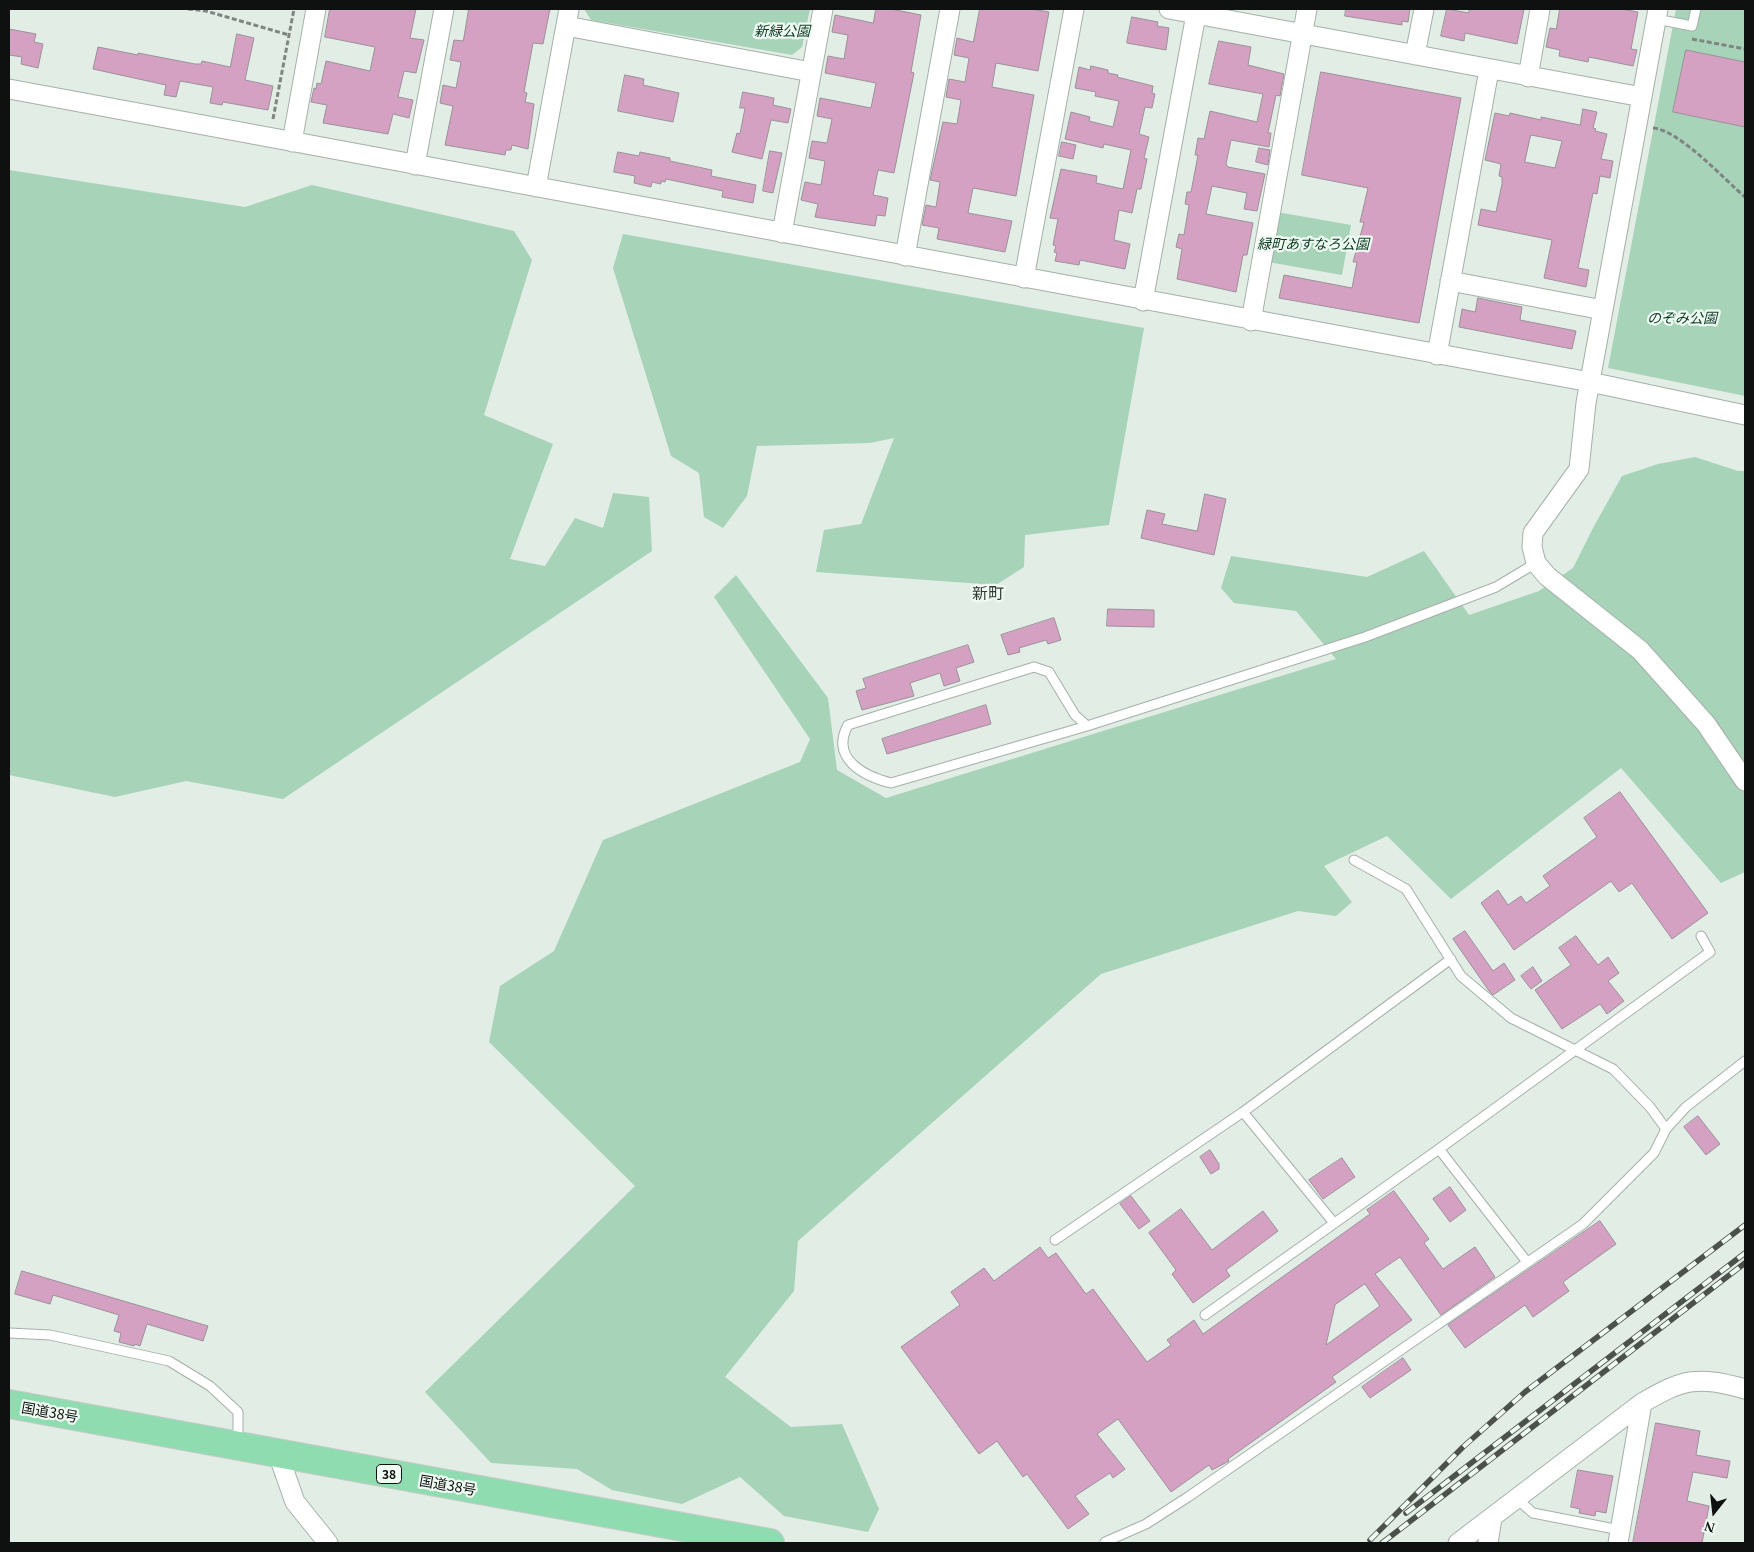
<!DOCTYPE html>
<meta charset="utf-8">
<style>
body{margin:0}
#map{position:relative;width:1754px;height:1552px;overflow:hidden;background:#e2ede6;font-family:Georgia,serif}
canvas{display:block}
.frame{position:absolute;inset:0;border:10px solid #0e110f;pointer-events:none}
.north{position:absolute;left:1689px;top:1487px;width:50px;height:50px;-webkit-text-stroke:4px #effaf3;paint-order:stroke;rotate:196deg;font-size:14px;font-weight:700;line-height:20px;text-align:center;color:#0e110f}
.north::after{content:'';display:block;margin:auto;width:18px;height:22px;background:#0e110f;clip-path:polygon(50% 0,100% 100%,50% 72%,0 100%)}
</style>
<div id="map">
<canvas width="1754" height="1552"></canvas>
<div class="frame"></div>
<div class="north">N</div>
</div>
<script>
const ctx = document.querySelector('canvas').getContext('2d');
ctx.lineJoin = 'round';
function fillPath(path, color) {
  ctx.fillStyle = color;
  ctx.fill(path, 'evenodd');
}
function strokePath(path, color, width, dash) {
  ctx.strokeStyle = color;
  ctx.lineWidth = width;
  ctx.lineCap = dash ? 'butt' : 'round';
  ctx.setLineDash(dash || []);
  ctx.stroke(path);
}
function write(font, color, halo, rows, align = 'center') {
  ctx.font = font + ' Georgia,"Noto Sans JP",serif';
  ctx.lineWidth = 4.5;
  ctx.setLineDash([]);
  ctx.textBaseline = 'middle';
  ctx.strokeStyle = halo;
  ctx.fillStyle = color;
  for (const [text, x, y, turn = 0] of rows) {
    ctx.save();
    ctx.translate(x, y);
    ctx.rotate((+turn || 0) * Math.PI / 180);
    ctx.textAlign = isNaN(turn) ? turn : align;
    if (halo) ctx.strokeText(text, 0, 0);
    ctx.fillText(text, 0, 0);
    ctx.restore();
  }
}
fillPath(new Path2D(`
 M 584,9 L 810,9 L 802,47 L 792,55 L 591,20 Z
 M 1676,9 L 1745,9 L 1745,396 L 1608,368 Z
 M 9,170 L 245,207 L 312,185 L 514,231 L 532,260 L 484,415 L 553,444 L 510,559 L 545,566 L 575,518 L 603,528 L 613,493 L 649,497 L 652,551 L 283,799 L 186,781 L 115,797 L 9,775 Z
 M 1277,212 L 1351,225 L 1342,275 L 1268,262 Z
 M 623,234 L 1144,328 L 1109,525 L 1025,535 L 1024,567 L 996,585 L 816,572 L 824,530 L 861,524 L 894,438 L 870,443 L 757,446 L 747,496 L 723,528 L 704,517 L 699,473 L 671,456 L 613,268 Z
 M 1695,457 L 1738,471 L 1745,471 L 1745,872 L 1721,883 L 1621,768 L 1451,899 L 1387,836 L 1324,866 L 1352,902 L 1336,916 L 1298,911 L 1101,974 L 798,1241 L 794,1291 L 725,1377 L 791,1427 L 842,1424 L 879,1509 L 868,1532 L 784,1516 L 740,1477 L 682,1504 L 612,1490 L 577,1469 L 491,1463 L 425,1392 L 635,1186 L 489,1042 L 500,986 L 554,951 L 603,840 L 800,762 L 810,739 L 714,597 L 736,575 L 828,698 L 837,770 L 886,798 L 1336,659 L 1296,611 L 1234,603 L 1221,588 L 1231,556 L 1367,577 L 1424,551 L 1469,615 L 1539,591 L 1573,568 L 1593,528 L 1622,476 L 1658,464 Z`), '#a7d3b8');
const building = new Path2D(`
 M 330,9 L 416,9 L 410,38 L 424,40 L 416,73 L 404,71 L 398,97 L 413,100 L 409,118 L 393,114 L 388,134 L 323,123 L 327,105 L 311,102 L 314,88 L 316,89 L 317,83 L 321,84 L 326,61 L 370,71 L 375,47 L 325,37 Z
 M 469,9 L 550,9 L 543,44 L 533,43 L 524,92 L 527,93 L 525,102 L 534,104 L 528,149 L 512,145 L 511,150 L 506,150 L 505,155 L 445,145 L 453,106 L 440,103 L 443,85 L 456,88 L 461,62 L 450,60 L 454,40 L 463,41 Z
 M 876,9 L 891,9 L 921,15 L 911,72 L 914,73 L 894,173 L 878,170 L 873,195 L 888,198 L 885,216 L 877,215 L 875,226 L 815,217 L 818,204 L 801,200 L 805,182 L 821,185 L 825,161 L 809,158 L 812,141 L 827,143 L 832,119 L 817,116 L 820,98 L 871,108 L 876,83 L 825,73 L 828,56 L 844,59 L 848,35 L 832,32 L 835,15 L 873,23 Z
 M 980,9 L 1031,9 L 1049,12 L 1038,71 L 996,63 L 992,87 L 1034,95 L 1016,196 L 973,188 L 968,213 L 1012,221 L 1005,252 L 937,239 L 939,228 L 922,225 L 926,205 L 936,207 L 940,182 L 930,180 L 943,122 L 957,124 L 961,100 L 946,97 L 949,79 L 965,82 L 969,58 L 954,55 L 957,38 L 973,42 Z
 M 1346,9 L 1410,9 L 1408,22 L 1402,21 L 1402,25 L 1345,16 Z
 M 1447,9 L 1469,13 L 1469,9 L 1524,9 L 1517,44 L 1465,33 L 1464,41 L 1441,36 Z
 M 1560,9 L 1621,9 L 1638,12 L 1631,49 L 1637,50 L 1633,66 L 1589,57 L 1588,62 L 1559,56 L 1560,50 L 1546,47 L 1550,28 L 1556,29 Z
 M 1132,17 L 1158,22 L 1157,26 L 1169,28 L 1166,50 L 1127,43 Z
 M 9,29 L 36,34 L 34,42 L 43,44 L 38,68 L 21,64 L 22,57 L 9,55 Z
 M 237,34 L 254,38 L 245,80 L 273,86 L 268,110 L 223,102 L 222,105 L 210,103 L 213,87 L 180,81 L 176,97 L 164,95 L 166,85 L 93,69 L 98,47 L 138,55 L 138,53 L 195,64 L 201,64 L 202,61 L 230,67 Z
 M 1219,41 L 1251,47 L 1248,65 L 1284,74 L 1280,96 L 1276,95 L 1268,133 L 1271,133 L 1269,147 L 1231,140 L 1226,164 L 1228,167 L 1265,174 L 1257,211 L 1244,209 L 1247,193 L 1212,186 L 1206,214 L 1253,223 L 1247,255 L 1243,255 L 1236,292 L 1177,279 L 1182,249 L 1176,247 L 1179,234 L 1184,235 L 1189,205 L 1185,204 L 1187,192 L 1191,192 L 1198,155 L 1195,155 L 1198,138 L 1204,139 L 1210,111 L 1257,122 L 1263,94 L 1209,84 Z
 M 1686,50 L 1745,62 L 1745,127 L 1673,112 Z
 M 1091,66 L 1108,70 L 1108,73 L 1118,75 L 1117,77 L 1153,86 L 1152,93 L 1155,94 L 1152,108 L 1145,107 L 1139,134 L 1149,137 L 1144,158 L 1147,159 L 1141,189 L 1137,189 L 1132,213 L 1119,210 L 1114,240 L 1130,244 L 1125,269 L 1080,260 L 1079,265 L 1055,261 L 1057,253 L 1054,252 L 1056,246 L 1053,245 L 1058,219 L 1050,218 L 1061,169 L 1097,176 L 1096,183 L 1123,189 L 1131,150 L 1104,144 L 1103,148 L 1065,139 L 1071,112 L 1090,117 L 1089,121 L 1113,127 L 1119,101 L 1095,96 L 1096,92 L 1075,88 L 1079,67 L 1090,70 Z
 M 1321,72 L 1461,98 L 1419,323 L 1279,298 L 1284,275 L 1352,288 L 1357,262 L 1353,262 L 1364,222 L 1360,222 L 1368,188 L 1302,175 Z
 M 625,75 L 644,79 L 643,85 L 679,93 L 673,122 L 618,111 Z
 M 743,92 L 774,98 L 773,105 L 791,109 L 788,123 L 771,120 L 762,159 L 732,152 L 737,133 L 740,134 L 745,108 L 740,108 Z
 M 1583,109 L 1597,112 L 1593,128 L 1596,129 L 1595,131 L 1607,134 L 1601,159 L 1613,161 L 1610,178 L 1600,176 L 1597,194 L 1593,193 L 1578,268 L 1589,270 L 1586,287 L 1544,278 L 1552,240 L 1478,225 L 1481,209 L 1496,212 L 1502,184 L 1502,177 L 1499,176 L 1501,164 L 1485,160 L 1495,113 L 1509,116 L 1510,113 L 1541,120 L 1541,117 L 1580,125 ZM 1531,135 L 1562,141 L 1555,168 L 1525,162 Z
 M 1062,142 L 1076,145 L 1073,159 L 1059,156 Z
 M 1259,148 L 1270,150 L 1268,165 L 1256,162 Z
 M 770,151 L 782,153 L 773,193 L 763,191 Z
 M 618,152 L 639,156 L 640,152 L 670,158 L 670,161 L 712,170 L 711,176 L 756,185 L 753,203 L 722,197 L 723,191 L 666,179 L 665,182 L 661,181 L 661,184 L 652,182 L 651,187 L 634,183 L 635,176 L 614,172 Z
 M 1478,298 L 1522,307 L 1520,320 L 1576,331 L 1572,349 L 1459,327 L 1462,309 L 1475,312 Z
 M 1205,494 L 1226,499 L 1214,555 L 1141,538 L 1147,510 L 1165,514 L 1162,524 L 1197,531 Z
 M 1108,609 L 1154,610 L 1154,627 L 1107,626 Z
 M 1054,618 L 1061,640 L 1048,644 L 1046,640 L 1019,648 L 1020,652 L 1008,655 L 1001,635 Z
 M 968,645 L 974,662 L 956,668 L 960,681 L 944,686 L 940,673 L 910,683 L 914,696 L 862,710 L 856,691 L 866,688 L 863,679 Z
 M 986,705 L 991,724 L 887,754 L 882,739 Z
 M 1620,792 L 1708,913 L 1672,939 L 1632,883 L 1619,892 L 1611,881 L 1514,950 L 1481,903 L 1498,890 L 1508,905 L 1521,896 L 1526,903 L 1550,886 L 1543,876 L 1597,837 L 1584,818 Z
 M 1465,931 L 1493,971 L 1504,963 L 1515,980 L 1493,995 L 1489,991 L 1453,939 Z
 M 1576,936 L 1598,965 L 1608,957 L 1619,973 L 1608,981 L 1624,1001 L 1607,1014 L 1600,1004 L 1562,1029 L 1535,990 L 1571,965 L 1559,948 Z
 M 1533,967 L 1542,981 L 1531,989 L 1521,976 Z
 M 1698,1116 L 1720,1144 L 1706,1155 L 1684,1127 Z
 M 1210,1150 L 1219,1164 L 1219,1169 L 1211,1174 L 1200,1157 Z
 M 1342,1158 L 1355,1177 L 1323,1199 L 1309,1180 Z
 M 1450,1187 L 1466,1210 L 1450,1222 L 1433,1199 Z
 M 1394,1191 L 1429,1239 L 1424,1243 L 1443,1269 L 1475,1247 L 1495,1277 L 1441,1315 L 1400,1257 L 1375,1274 L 1412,1320 L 1332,1377 L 1336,1382 L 1228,1459 L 1229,1461 L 1212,1470 L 1209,1465 L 1171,1492 L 1118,1419 L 1097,1434 L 1125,1469 L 1113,1478 L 1110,1473 L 1075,1496 L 1089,1514 L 1068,1529 L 1027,1474 L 1023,1477 L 997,1441 L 979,1454 L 901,1347 L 960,1305 L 951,1292 L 984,1268 L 994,1281 L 1040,1247 L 1048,1258 L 1056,1253 L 1086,1294 L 1093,1289 L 1147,1362 L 1171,1345 L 1167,1340 L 1194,1320 L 1203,1334 L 1370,1214 L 1367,1210 ZM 1365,1284 L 1380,1306 L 1326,1345 L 1335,1305 Z
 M 1131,1196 L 1150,1221 L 1139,1229 L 1120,1204 Z
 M 1181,1209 L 1212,1250 L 1263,1211 L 1278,1231 L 1226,1270 L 1230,1276 L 1193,1303 L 1172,1274 L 1176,1270 L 1149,1233 Z
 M 1600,1221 L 1616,1244 L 1563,1282 L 1569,1291 L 1533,1317 L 1525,1305 L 1465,1348 L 1448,1325 Z
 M 22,1271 L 208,1326 L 203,1341 L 147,1324 L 140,1346 L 135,1344 L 134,1346 L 119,1342 L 121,1333 L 114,1331 L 119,1315 L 53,1295 L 50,1304 L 15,1294 Z
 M 1403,1358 L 1411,1370 L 1370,1398 L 1362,1387 Z
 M 1656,1423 L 1700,1431 L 1696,1455 L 1730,1461 L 1727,1478 L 1693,1472 L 1687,1501 L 1709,1506 L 1702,1543 L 1633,1543 Z
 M 1578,1470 L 1613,1476 L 1606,1513 L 1596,1511 L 1595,1516 L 1579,1513 L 1580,1509 L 1571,1507 Z`);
fillPath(building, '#d4a1c3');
strokePath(building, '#9b9198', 1);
const service = new Path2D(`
 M 1656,19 L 1692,26 L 1696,9
 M 1087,726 L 1075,715 L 1049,672 L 1034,667 L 848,725 C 830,758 863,776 891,783 L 1087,726 L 1365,637 L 1496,587 L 1536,563
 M 1354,860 L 1406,889 L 1461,976 L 1511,1018 L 1613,1069 L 1650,1107 L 1666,1129 L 1686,1107 L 1745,1061
 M 1243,1112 L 1334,1223
 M 1439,1149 L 1527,1262
 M 1055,1240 L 1243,1112 L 1451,959
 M 1205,1315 L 1439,1149 L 1710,952 L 1701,936
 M 9,1333 L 50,1335 L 169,1361 L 210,1386 L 238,1412 L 238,1444
 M 1517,1499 L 1533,1513 L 1620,1530
 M 1105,1542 L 1146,1524 L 1188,1497 L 1583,1224 L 1654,1153 L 1666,1129`);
const minor = new Path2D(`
 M 1169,9 L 1642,97
 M 1658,9 L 1586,403 L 1579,469 L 1533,533 L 1532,547 L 1536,563 L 1547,576 L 1640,650 L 1706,724 L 1745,781
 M 566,26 L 811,72
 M 1415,55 L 1424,9
 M 1528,77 L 1540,9
 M 9,89 L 1590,382 L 1745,415
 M 292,142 L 316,9
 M 415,165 L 444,9
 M 536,187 L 569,9
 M 782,233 L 823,9
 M 905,256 L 950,9
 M 1024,278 L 1074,9
 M 1450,281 L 1603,310
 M 1143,301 L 1197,9
 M 1251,321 L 1307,9
 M 1437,355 L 1489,70
 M 278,1454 L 295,1502 L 328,1543
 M 1458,1543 L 1642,1403 C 1685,1378 1697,1376 1745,1389
 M 1488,1543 L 1492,1518
 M 1618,1543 L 1642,1403`);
const trunk = new Path2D(`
 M 9,1404 L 770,1543`);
strokePath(service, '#a5b0a9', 11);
strokePath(minor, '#a5b0a9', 21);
strokePath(trunk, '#cacbca', 30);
strokePath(new Path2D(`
 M 188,9 L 206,11 L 289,35
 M 1692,39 L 1745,49
 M 273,119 L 294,9
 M 1653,128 C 1679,130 1724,179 1745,197`), '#7f8682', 3, [5, 2.5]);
strokePath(service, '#fff', 9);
strokePath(minor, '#fff', 19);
strokePath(trunk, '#8edcb0', 28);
const rail = new Path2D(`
 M 1406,1513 L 1745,1253
 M 1370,1540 L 1463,1447 L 1525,1392 L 1745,1225
 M 1382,1543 L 1745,1263`);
strokePath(rail, '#4c514d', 5.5);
strokePath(rail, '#effaf3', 4, [11]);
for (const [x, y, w] of [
 [389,1474,25]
]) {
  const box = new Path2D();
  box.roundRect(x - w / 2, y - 9.5, w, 19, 4);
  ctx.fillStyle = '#effaf3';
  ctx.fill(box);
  strokePath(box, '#0e110f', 1);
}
write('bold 12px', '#0e110f', null, [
 ["38",389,1474]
]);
write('italic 14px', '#093721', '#effaf3', [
 ["新緑公園",782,31],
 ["緑町あすなろ公園",1313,244],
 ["のぞみ公園",1682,318]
]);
write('14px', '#0e110f', '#effaf3', [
 ["国道38号",50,1412,10],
 ["国道38号",448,1485,10]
]);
write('16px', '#333c36', '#effaf3', [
 ["新町",988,593]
]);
</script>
